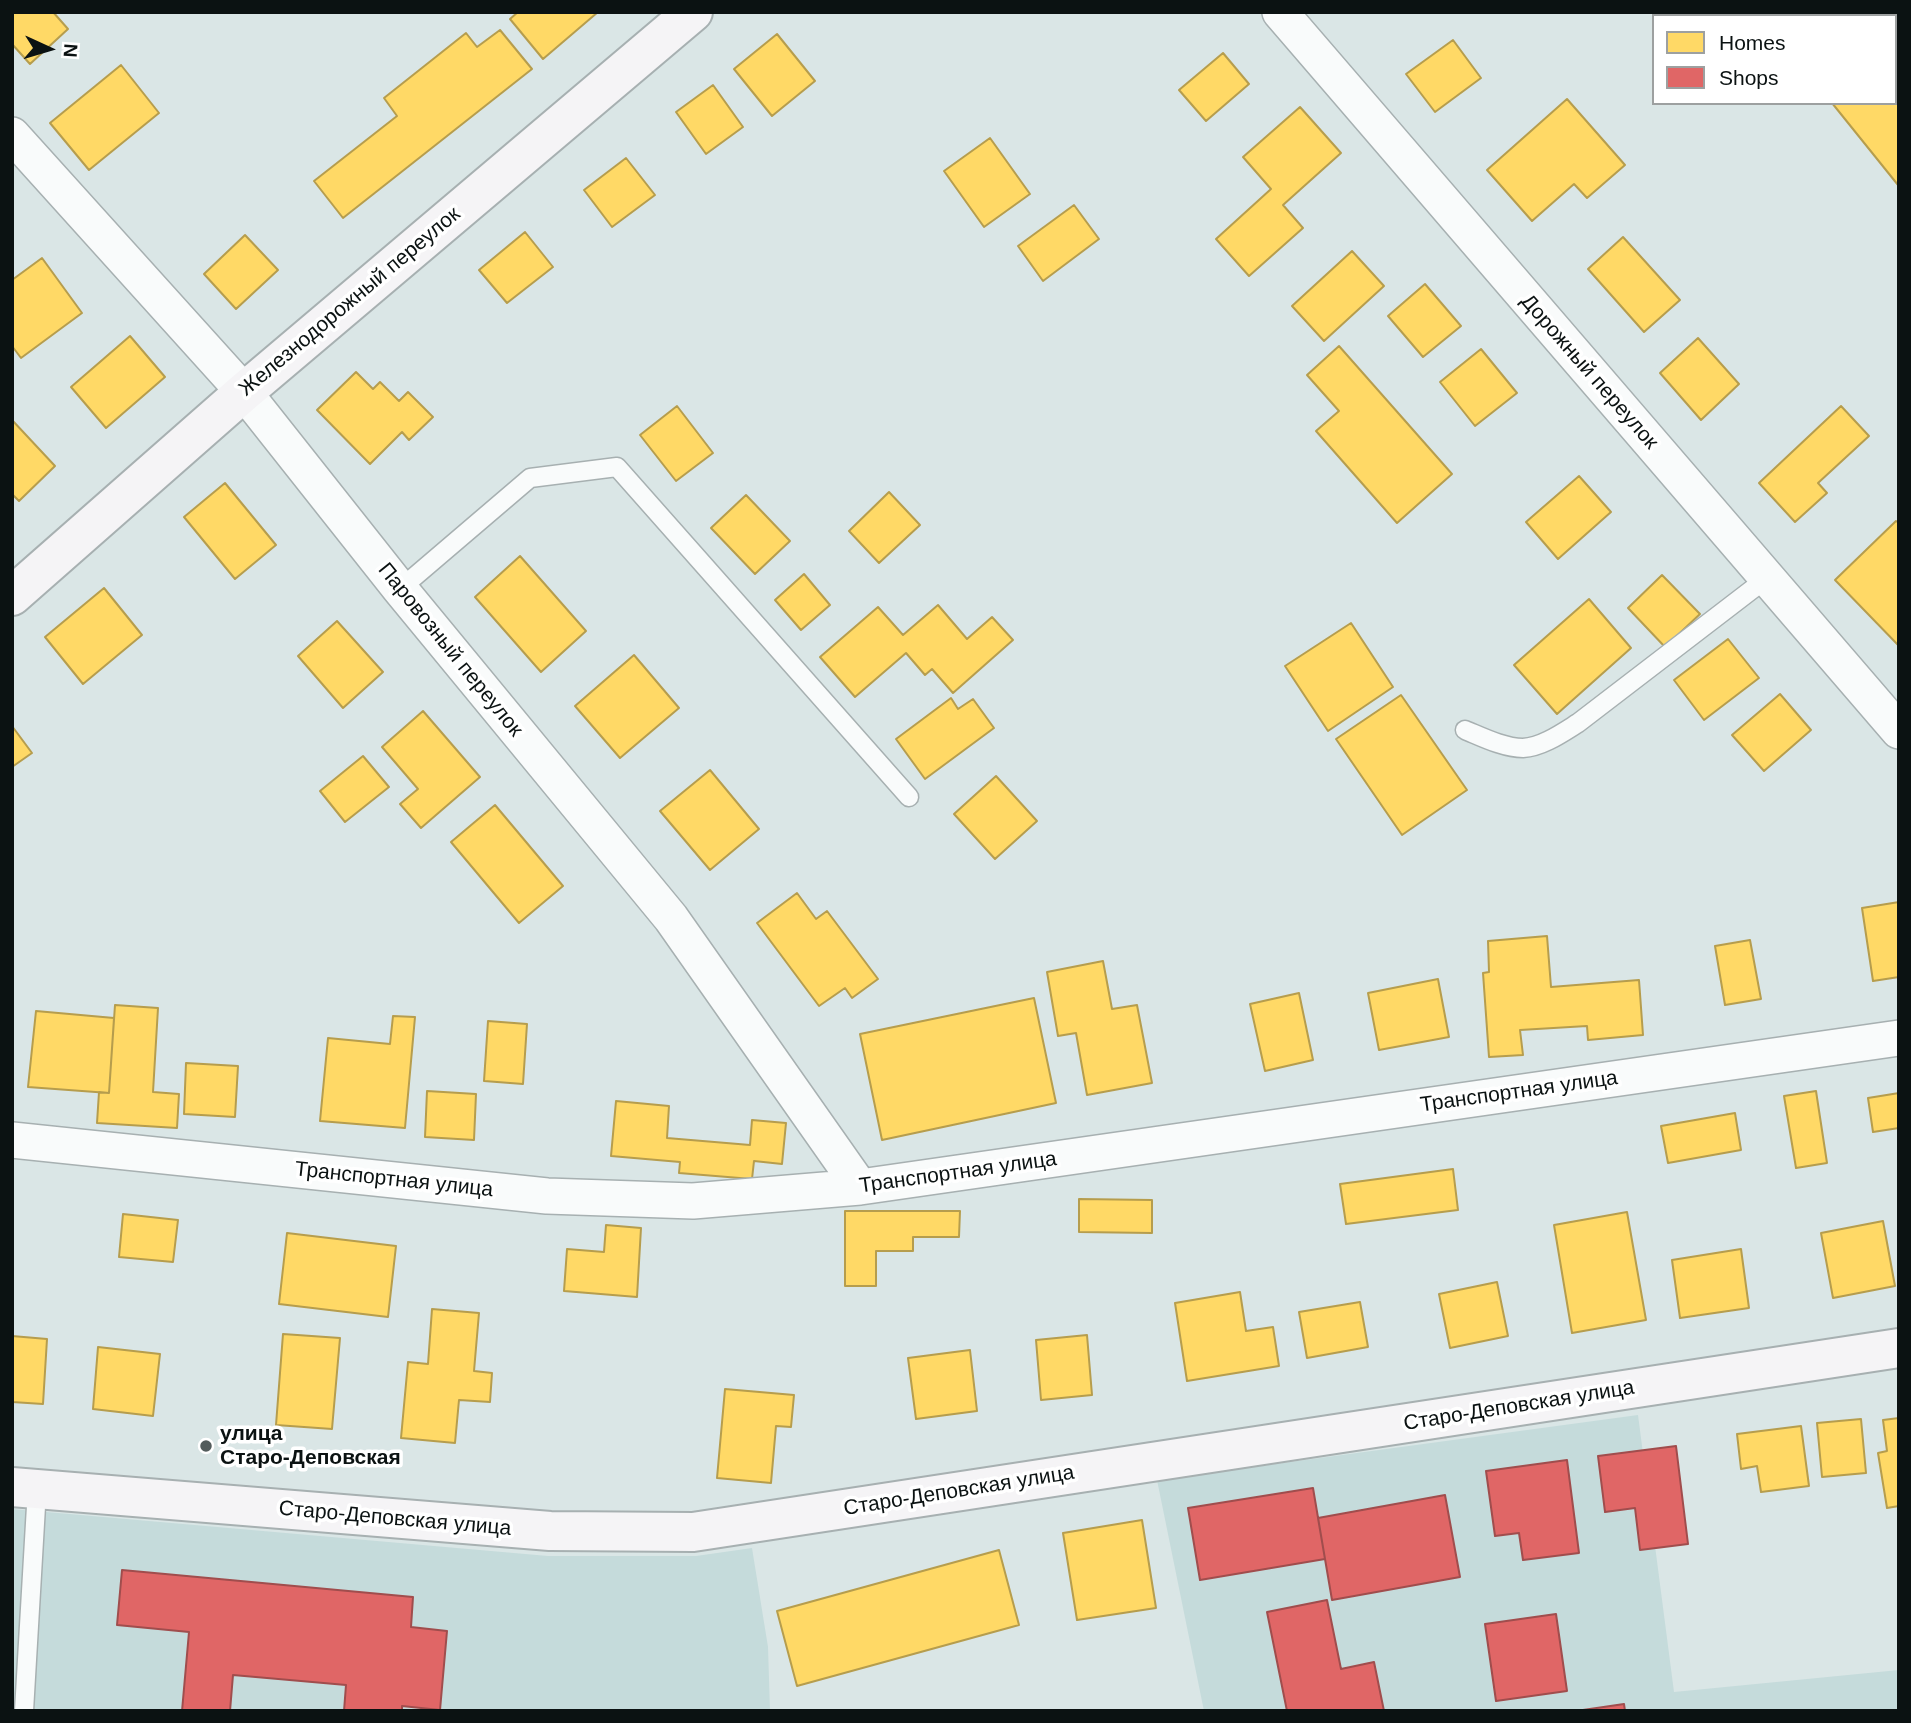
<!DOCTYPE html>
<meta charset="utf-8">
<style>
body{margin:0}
#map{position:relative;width:1911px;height:1723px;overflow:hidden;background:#dae6e6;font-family:Arial,sans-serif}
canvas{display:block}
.frame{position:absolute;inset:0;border:14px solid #0b1212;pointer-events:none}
.legend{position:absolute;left:1652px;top:14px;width:245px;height:91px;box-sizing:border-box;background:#fff;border:2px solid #9da0a0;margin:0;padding:9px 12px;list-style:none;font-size:21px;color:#0b1212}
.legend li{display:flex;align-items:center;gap:14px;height:35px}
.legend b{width:35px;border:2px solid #9da0a0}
.north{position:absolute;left:14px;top:14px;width:70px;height:70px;-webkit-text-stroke:5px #fff;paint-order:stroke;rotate:94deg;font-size:19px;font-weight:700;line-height:28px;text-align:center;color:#0b1212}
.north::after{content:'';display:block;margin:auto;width:24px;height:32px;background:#0b1212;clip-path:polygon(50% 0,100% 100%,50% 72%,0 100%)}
</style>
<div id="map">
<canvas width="1911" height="1723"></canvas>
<div class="frame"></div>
<ul class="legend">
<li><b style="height:19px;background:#ffd966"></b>Homes</li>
<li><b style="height:19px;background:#e06666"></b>Shops</li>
</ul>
<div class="north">N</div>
</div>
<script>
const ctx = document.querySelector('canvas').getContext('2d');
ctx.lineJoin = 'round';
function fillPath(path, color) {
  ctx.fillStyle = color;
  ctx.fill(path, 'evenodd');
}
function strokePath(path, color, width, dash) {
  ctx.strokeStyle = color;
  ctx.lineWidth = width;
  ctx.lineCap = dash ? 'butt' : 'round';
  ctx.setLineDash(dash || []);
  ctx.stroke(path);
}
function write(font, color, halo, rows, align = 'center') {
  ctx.font = font + ' Arial,sans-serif';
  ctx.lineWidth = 7;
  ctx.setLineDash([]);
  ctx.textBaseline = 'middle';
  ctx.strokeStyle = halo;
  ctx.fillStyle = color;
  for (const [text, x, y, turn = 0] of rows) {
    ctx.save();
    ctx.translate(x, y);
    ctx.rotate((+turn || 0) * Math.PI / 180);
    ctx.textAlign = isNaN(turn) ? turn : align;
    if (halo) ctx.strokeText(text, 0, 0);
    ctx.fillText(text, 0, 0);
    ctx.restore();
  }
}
fillPath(new Path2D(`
 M 1638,1415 L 1674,1692 L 1899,1670 L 1899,1711 L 1204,1711 L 1157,1480 Z
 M 12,1509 L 548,1556 L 696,1556 L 752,1548 L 768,1647 L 770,1711 L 12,1711 Z`), '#c5dbdb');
const homes = new Path2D(`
 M 12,12 L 53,12 L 68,29 L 30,64 L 12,44 Z
 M 518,12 L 598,12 L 543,59 L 510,19 Z
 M 1730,12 L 1810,12 L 1806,16 L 1733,16 Z
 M 500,30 L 532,69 L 343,218 L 314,181 L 397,116 L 384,98 L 466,33 L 477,47 Z
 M 777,34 L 815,81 L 772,116 L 734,69 Z
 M 1895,39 L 1899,43 L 1898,185 L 1832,103 L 1895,103 Z
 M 1453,40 L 1481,78 L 1435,112 L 1406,74 Z
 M 1223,53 L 1249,84 L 1206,121 L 1179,90 Z
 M 121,65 L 159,113 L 89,170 L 50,123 Z
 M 713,85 L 743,127 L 706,154 L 676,112 Z
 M 1567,99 L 1625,165 L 1587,198 L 1574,184 L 1532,221 L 1487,170 Z
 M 1300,107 L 1341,153 L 1283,205 L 1303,228 L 1249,276 L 1216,239 L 1271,189 L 1243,157 Z
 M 990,138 L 1030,194 L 984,227 L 944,171 Z
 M 626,158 L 655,195 L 612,227 L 584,190 Z
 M 1074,205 L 1099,239 L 1043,281 L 1018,246 Z
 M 525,232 L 553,267 L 507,303 L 479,270 Z
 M 245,235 L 278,270 L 236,309 L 204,274 Z
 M 1623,237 L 1680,300 L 1644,332 L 1588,269 Z
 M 1352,251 L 1384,286 L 1324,341 L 1292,306 Z
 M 42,258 L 82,313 L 21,358 L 12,346 L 12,280 Z
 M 1425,284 L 1461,326 L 1423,357 L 1388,316 Z
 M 130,336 L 165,377 L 106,428 L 71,387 Z
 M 1698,338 L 1739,384 L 1701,420 L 1660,373 Z
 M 1339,346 L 1452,474 L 1397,523 L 1316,431 L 1339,411 L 1307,375 Z
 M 1481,349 L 1517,393 L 1475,426 L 1440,382 Z
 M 356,372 L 373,389 L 380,382 L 399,401 L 408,392 L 433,417 L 409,440 L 402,432 L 370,464 L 317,410 Z
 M 677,406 L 713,453 L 676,481 L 640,435 Z
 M 1841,406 L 1869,436 L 1818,483 L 1827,493 L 1795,522 L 1759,483 Z
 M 12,420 L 55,466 L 19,501 L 12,494 Z
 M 1579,476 L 1611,512 L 1558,559 L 1526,522 Z
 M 225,483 L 276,545 L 235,579 L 184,517 Z
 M 889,492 L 920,525 L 879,563 L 849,531 Z
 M 746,495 L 790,541 L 755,574 L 711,528 Z
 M 1896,521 L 1899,523 L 1899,646 L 1835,580 Z
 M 520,556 L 586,631 L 541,672 L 475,597 Z
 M 804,574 L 830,605 L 801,630 L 775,600 Z
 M 1662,575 L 1700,614 L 1665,647 L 1628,608 Z
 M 104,588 L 142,635 L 83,684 L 45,637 Z
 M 1589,599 L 1631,648 L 1557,714 L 1514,665 Z
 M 938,605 L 967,639 L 992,617 L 1013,640 L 953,693 L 932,669 L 925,675 L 906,653 L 855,697 L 820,657 L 878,607 L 903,635 Z
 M 337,621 L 383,672 L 343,708 L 298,656 Z
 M 1351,623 L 1393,687 L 1328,731 L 1285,666 Z
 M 1728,639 L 1759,678 L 1704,720 L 1674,680 Z
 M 634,655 L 679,708 L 620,758 L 575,706 Z
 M 1780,694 L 1811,730 L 1764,771 L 1732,735 Z
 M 1401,695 L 1467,790 L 1402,835 L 1336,739 Z
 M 951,698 L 958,709 L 973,699 L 994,728 L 925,779 L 896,739 Z
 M 423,711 L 480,777 L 421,828 L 400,804 L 418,789 L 382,747 Z
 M 12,726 L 32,753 L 12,767 Z
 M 363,756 L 389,787 L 345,822 L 320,791 Z
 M 710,770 L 759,829 L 710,870 L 660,811 Z
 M 996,776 L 1037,821 L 995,859 L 954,814 Z
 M 495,805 L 563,886 L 519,923 L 451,842 Z
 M 797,893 L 816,919 L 827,911 L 878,979 L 852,998 L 845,988 L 819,1006 L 757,923 Z
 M 1899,902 L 1899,977 L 1873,981 L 1862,908 Z
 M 1547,936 L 1551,987 L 1639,980 L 1643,1035 L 1588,1040 L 1587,1026 L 1520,1030 L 1523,1055 L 1489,1057 L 1483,973 L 1489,972 L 1488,941 Z
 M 1750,940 L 1761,999 L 1725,1005 L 1715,946 Z
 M 1103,961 L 1112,1009 L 1137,1005 L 1152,1083 L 1087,1095 L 1076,1033 L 1058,1036 L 1047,972 Z
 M 1438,979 L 1449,1037 L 1379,1050 L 1368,993 Z
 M 1299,993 L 1313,1060 L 1265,1071 L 1250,1004 Z
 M 1034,998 L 1056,1103 L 882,1140 L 860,1034 Z
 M 115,1005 L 158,1008 L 153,1092 L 179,1094 L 177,1128 L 97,1123 L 99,1092 L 109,1093 Z
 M 36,1011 L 114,1018 L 109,1093 L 28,1087 Z
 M 393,1016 L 415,1017 L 405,1128 L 320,1121 L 328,1038 L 390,1044 Z
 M 488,1021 L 527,1024 L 523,1084 L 484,1081 Z
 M 186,1063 L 238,1066 L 235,1117 L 184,1114 Z
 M 427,1091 L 476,1094 L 474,1140 L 425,1137 Z
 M 1816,1091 L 1827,1163 L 1796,1168 L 1784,1096 Z
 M 1899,1093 L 1899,1128 L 1873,1132 L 1868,1098 Z
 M 616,1101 L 669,1106 L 667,1138 L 750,1145 L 752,1120 L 786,1123 L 782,1164 L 754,1161 L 752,1179 L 679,1173 L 680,1162 L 611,1156 Z
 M 1735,1113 L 1741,1150 L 1668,1163 L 1661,1126 Z
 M 1453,1169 L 1458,1210 L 1346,1224 L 1340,1184 Z
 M 1079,1199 L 1152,1200 L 1152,1233 L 1079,1232 Z
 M 845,1211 L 960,1211 L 959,1237 L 913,1237 L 913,1251 L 876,1251 L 876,1286 L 845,1286 Z
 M 1627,1212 L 1646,1320 L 1572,1333 L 1554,1225 Z
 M 123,1214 L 178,1220 L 173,1262 L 119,1257 Z
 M 1883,1221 L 1895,1286 L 1833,1298 L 1821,1233 Z
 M 606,1225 L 641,1228 L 637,1297 L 564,1291 L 567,1249 L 604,1252 Z
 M 287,1233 L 396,1246 L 388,1317 L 279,1304 Z
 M 1741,1249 L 1749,1308 L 1680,1318 L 1672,1260 Z
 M 1497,1282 L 1508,1336 L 1450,1348 L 1439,1294 Z
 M 1240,1292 L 1246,1331 L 1273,1327 L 1279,1366 L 1187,1381 L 1175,1303 Z
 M 1360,1302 L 1368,1347 L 1307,1358 L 1299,1312 Z
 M 432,1309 L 479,1313 L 474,1371 L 492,1373 L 490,1402 L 459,1400 L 455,1443 L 401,1438 L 408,1362 L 428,1364 Z
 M 283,1334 L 340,1338 L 332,1429 L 276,1425 Z
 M 1087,1335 L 1092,1395 L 1041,1400 L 1036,1340 Z
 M 12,1336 L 47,1339 L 43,1404 L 12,1402 Z
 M 98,1347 L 160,1354 L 153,1416 L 93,1409 Z
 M 970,1350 L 977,1411 L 916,1419 L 908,1358 Z
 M 725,1389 L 794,1395 L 791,1427 L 776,1426 L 771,1483 L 717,1478 Z
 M 1899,1418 L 1899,1506 L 1887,1508 L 1878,1453 L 1887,1451 L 1883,1420 Z
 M 1861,1419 L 1866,1473 L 1822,1477 L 1817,1423 Z
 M 1801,1426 L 1809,1486 L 1761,1492 L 1757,1466 L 1741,1469 L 1737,1434 Z
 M 1142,1520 L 1156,1608 L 1077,1620 L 1063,1533 Z
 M 999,1550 L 1019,1625 L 797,1686 L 777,1611 Z`);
fillPath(homes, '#ffd966');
strokePath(homes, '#b69d4d', 2);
const shops = new Path2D(`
 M 1676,1446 L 1688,1544 L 1640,1550 L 1635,1508 L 1605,1512 L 1598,1456 Z
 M 1567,1460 L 1579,1553 L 1523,1560 L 1519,1533 L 1495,1536 L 1486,1471 Z
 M 1313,1488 L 1325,1559 L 1200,1580 L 1188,1508 Z
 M 1445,1495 L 1460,1577 L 1332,1600 L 1318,1518 Z
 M 122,1570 L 413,1597 L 411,1627 L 447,1631 L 440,1710 L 402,1706 L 402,1711 L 344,1711 L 346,1685 L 233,1675 L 230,1711 L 182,1711 L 189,1632 L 117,1625 Z
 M 1327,1600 L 1341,1669 L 1374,1662 L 1384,1711 L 1287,1711 L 1267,1612 Z
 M 1556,1614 L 1567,1691 L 1496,1701 L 1485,1624 Z
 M 1624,1704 L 1625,1711 L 1576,1711 Z`);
fillPath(shops, '#e06666');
strokePath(shops, '#a04d4d', 2);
const lane = new Path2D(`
 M 400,589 L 530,478 L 617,467 L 909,797
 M 1465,730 C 1482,737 1504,748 1523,748 C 1542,747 1562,733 1578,723 L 1767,578
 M 24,1711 L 37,1489`);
const street = new Path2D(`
 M 1280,12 L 1899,731
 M 12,135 L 244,392 L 400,589 L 671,918 L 860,1187
 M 12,1140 L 547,1196 L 693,1201 L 860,1187 L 1899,1038`);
const secondary = new Path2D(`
 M 12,596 L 244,392 L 693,12
 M 12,1487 L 550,1531 L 693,1532 L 1899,1348`);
strokePath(lane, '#a7b0b1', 21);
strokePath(street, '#a7b0b1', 38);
strokePath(secondary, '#a7b0b1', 42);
strokePath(lane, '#f9fbfb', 18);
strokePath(street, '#f9fbfb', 35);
strokePath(secondary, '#f5f4f6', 38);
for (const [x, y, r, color] of [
 [206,1446,7,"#535c5c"]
]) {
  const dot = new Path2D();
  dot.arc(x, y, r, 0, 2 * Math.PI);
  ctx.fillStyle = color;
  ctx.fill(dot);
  strokePath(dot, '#fff', 2.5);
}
write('21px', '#0b1212', '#fff', [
 ["Железнодорожный переулок",350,302,-40],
 ["Дорожный переулок",1589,372,49],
 ["Паровозный переулок",450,650,51],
 ["Транспортная улица",1519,1092,-8],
 ["Транспортная улица",958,1173,-8],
 ["Транспортная улица",394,1180,6],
 ["Старо-Деповская улица",1519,1406,-9],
 ["Старо-Деповская улица",959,1491,-9],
 ["Старо-Деповская улица",395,1519,5]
]);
write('bold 21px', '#0b1212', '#fff', [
 ["улица",220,1434],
 ["Старо-Деповская",220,1458]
], 'left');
</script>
